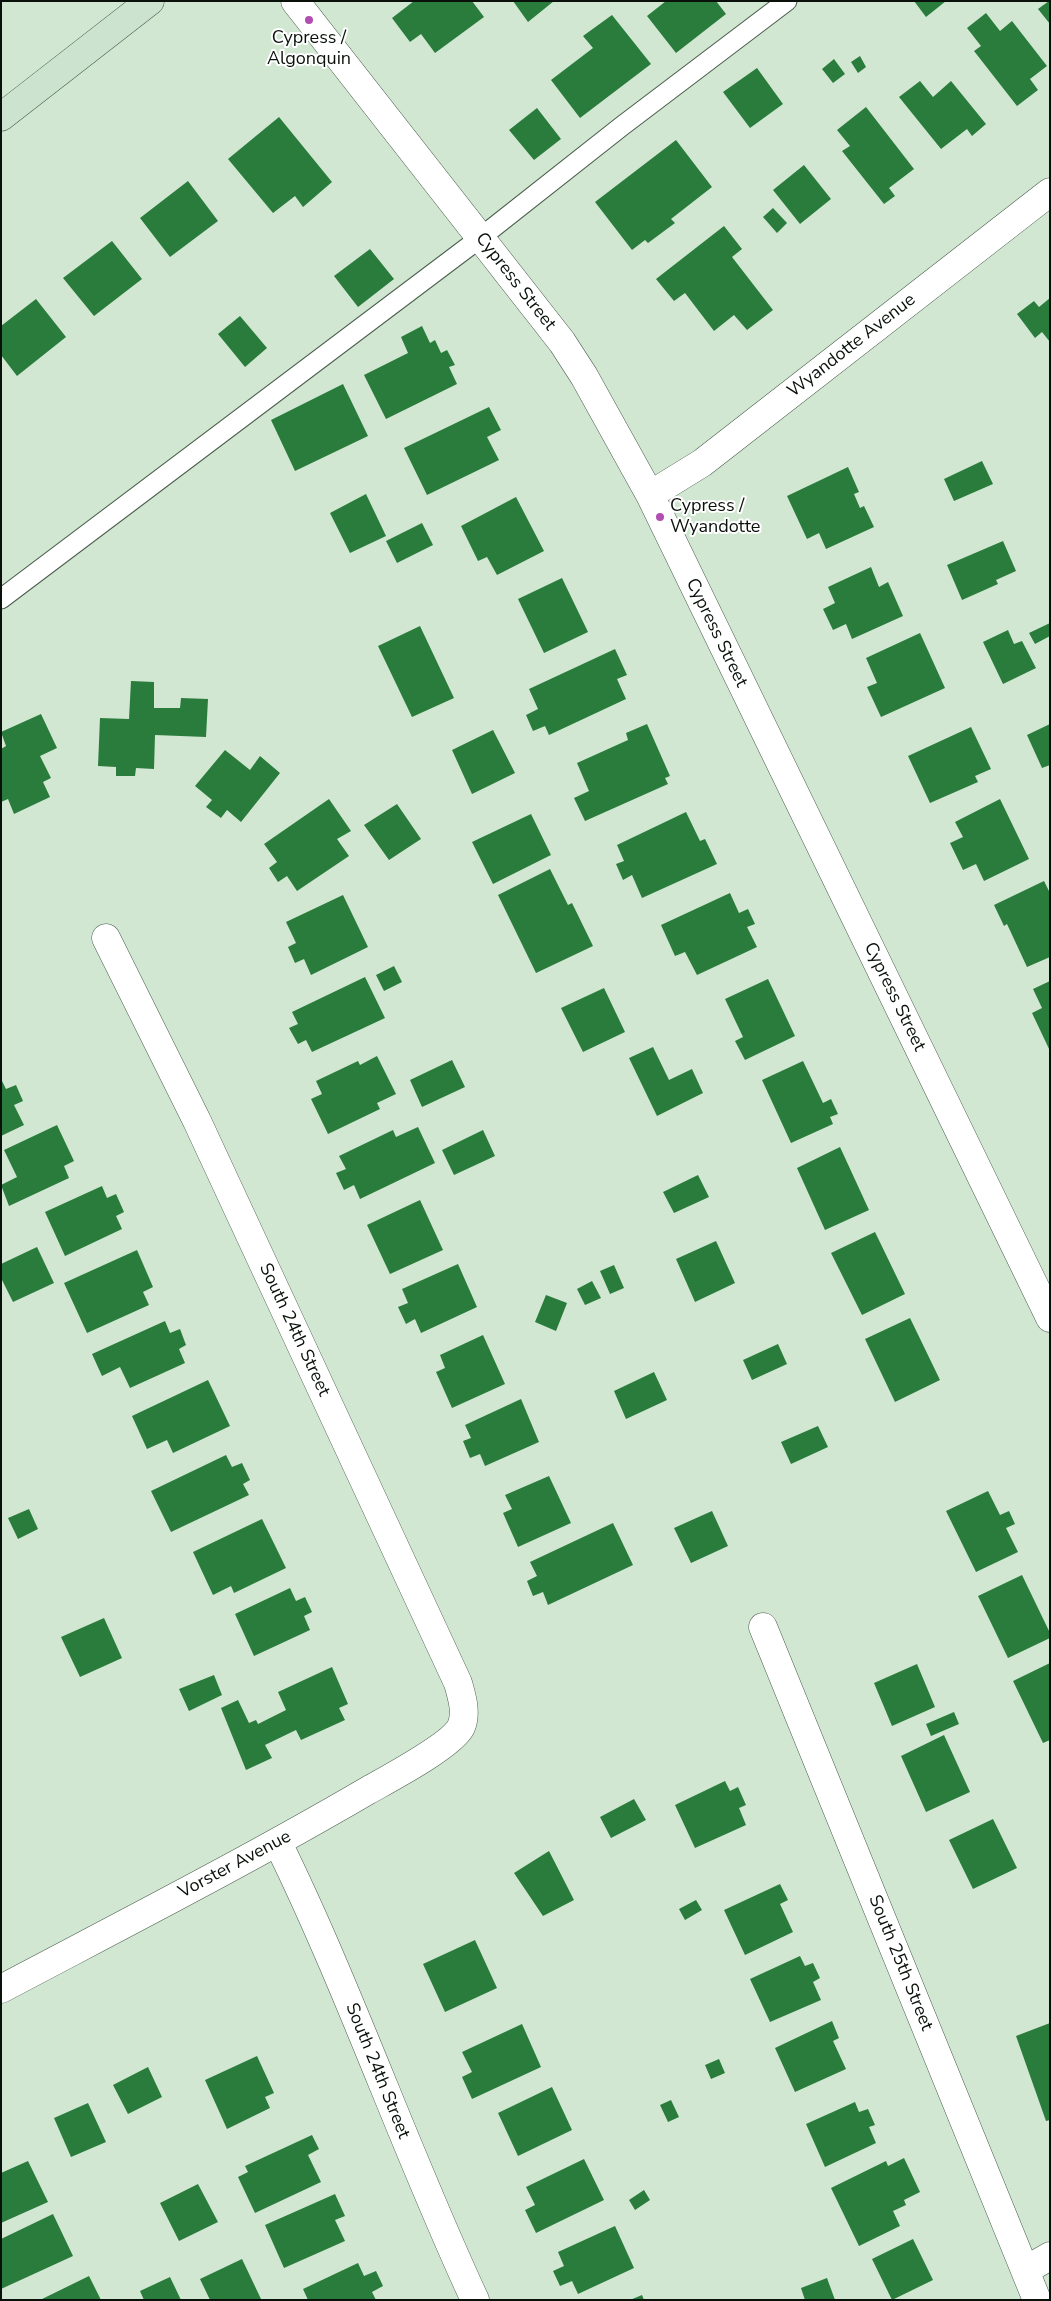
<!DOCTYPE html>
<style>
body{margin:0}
#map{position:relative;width:1051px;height:2301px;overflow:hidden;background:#d1e7d2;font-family:"Nunito Sans",sans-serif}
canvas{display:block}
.frame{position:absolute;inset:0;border:2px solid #0a110b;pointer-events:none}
</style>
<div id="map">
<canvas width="1051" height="2301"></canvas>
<div class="frame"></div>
</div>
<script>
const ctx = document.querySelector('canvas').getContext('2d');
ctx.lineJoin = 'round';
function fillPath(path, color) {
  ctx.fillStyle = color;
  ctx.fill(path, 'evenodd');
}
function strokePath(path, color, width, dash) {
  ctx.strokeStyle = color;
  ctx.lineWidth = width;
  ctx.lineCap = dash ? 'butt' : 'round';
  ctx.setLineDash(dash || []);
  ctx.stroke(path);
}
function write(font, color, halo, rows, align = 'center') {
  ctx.font = font + ' "Nunito Sans",sans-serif';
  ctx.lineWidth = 4;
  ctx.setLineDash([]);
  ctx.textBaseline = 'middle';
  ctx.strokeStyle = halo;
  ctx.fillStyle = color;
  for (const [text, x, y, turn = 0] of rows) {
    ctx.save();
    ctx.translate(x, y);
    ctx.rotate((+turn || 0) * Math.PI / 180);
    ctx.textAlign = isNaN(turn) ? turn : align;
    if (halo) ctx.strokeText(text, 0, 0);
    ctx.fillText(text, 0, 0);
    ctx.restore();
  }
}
fillPath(new Path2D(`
 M 414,1 L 472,1 L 484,17 L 435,53 L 421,34 L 410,42 L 392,18 Z
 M 513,1 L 554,1 L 528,22 Z
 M 666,1 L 716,1 L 726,14 L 676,53 L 647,16 Z
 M 914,1 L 946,1 L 926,17 Z
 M 1049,1 L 1050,1 L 1050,24 L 1038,9 Z
 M 986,13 L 1000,31 L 1012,21 L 1047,66 L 1030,79 L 1038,90 L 1017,106 L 974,51 L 981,46 L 967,28 Z
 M 612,15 L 651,64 L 580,118 L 551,80 L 593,48 L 583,36 Z
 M 860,56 L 866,67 L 858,73 L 851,62 Z
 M 834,59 L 845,74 L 833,83 L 822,69 Z
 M 757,68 L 783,104 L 750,128 L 723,92 Z
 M 920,81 L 933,97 L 951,81 L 986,124 L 972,136 L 967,129 L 941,149 L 899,97 Z
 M 866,107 L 914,169 L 889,188 L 895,196 L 884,204 L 842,151 L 850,146 L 837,130 Z
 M 537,108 L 561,139 L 534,160 L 509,130 Z
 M 279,117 L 332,182 L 303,207 L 295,196 L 273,213 L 228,159 Z
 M 676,140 L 712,187 L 671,219 L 675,223 L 648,243 L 645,240 L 632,250 L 595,202 Z
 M 804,165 L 831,199 L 800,224 L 773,190 Z
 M 188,181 L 218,221 L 170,257 L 140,218 Z
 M 773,208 L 787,223 L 777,233 L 763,217 Z
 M 724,226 L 742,249 L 732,257 L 773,310 L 747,330 L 734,315 L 714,331 L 685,293 L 674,301 L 656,279 Z
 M 112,241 L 142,279 L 94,316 L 63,278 Z
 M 370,249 L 394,279 L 358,307 L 334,276 Z
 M 1050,298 L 1050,342 L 1042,332 L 1035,338 L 1017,314 L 1034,301 L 1039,307 Z
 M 36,299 L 66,337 L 17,376 L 1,355 L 1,326 Z
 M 240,316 L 267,348 L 245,367 L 218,334 Z
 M 422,326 L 430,343 L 435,340 L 441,353 L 447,350 L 455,365 L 449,367 L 457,384 L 386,419 L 364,375 L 408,353 L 401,337 Z
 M 343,384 L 368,436 L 295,471 L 271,420 Z
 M 489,407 L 501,430 L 487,437 L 499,460 L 427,495 L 404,448 Z
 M 982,461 L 993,484 L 954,501 L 944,479 Z
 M 848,467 L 859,492 L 854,494 L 860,508 L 864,506 L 874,527 L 826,549 L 819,533 L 807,539 L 787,496 Z
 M 366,494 L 386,536 L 350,553 L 330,513 Z
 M 516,497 L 544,551 L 497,575 L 487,557 L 478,561 L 461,526 Z
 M 422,523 L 433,545 L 397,563 L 386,541 Z
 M 1003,541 L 1016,571 L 996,580 L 998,584 L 962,600 L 947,565 Z
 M 871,567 L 879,587 L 888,582 L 903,616 L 852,639 L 846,624 L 833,630 L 823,609 L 835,603 L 828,587 Z
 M 562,578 L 588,632 L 544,653 L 518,599 Z
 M 1050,623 L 1050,636 L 1035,644 L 1029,633 Z
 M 420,626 L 454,698 L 412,717 L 378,646 Z
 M 1008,630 L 1014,644 L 1022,641 L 1036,668 L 1003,684 L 983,642 Z
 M 920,633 L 945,688 L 881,717 L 867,687 L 877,683 L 866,658 Z
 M 615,649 L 627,675 L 617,679 L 626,699 L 549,735 L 545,726 L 533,731 L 526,715 L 538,709 L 529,689 Z
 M 131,681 L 154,682 L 154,708 L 180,708 L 181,698 L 208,699 L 206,737 L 155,735 L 154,769 L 136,768 L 135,776 L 116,776 L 116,767 L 98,766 L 100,718 L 129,719 Z
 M 41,714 L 57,748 L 40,756 L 51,778 L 43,782 L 50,797 L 14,814 L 8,799 L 1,802 L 1,749 L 6,746 L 1,732 Z
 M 647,724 L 670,776 L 665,778 L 668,784 L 585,821 L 574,798 L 589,791 L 577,763 L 628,740 L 626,733 Z
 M 1050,724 L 1050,765 L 1042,768 L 1027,735 Z
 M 971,727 L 991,769 L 975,776 L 978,782 L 930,803 L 908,756 Z
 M 493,730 L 515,773 L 472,794 L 452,750 Z
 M 225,750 L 250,770 L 260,756 L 280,773 L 241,822 L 227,810 L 221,818 L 206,807 L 212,800 L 195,786 Z
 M 329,799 L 351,831 L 337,839 L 349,856 L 297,891 L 287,876 L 278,882 L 269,868 L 277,862 L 264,844 Z
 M 1000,799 L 1029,859 L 984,881 L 976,864 L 963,870 L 950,843 L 963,837 L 955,822 Z
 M 397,804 L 421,839 L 389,860 L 364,825 Z
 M 686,812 L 700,841 L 705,839 L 717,864 L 642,898 L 632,875 L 623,880 L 616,864 L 624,861 L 617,845 Z
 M 531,814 L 551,855 L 493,884 L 472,842 Z
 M 550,869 L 568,905 L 572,903 L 593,946 L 536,973 L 498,895 Z
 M 1044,881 L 1050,893 L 1050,957 L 1027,967 L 1007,924 L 1004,926 L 994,905 Z
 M 730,893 L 739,913 L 748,909 L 755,924 L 747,927 L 757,947 L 697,975 L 685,952 L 675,956 L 661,925 Z
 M 343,895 L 368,947 L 311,975 L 304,959 L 295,963 L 288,947 L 296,943 L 286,922 Z
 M 394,966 L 402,982 L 384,991 L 376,975 Z
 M 365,977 L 385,1018 L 312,1052 L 306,1040 L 298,1044 L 289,1028 L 298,1024 L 292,1012 Z
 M 768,979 L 795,1036 L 745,1060 L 735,1041 L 743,1037 L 725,999 Z
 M 1050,981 L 1050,1051 L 1032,1013 L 1042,1008 L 1033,989 Z
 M 604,988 L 625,1032 L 583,1052 L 561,1008 Z
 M 653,1047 L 669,1080 L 692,1069 L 703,1093 L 657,1116 L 629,1058 Z
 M 377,1056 L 396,1094 L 377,1103 L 380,1109 L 328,1134 L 311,1099 L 322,1094 L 316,1081 L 358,1061 L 360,1065 Z
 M 452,1060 L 465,1087 L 422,1107 L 410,1080 Z
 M 803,1061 L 823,1103 L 831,1099 L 838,1114 L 830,1117 L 833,1124 L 791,1143 L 762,1080 Z
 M 1,1079 L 6,1089 L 16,1085 L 23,1101 L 14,1105 L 24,1125 L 1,1136 Z
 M 57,1125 L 74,1161 L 64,1166 L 69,1178 L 9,1206 L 1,1185 L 17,1177 L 4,1150 Z
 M 418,1127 L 435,1163 L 360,1199 L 354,1185 L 344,1190 L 336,1173 L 346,1169 L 339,1156 L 393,1130 L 396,1137 Z
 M 483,1130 L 495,1156 L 454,1175 L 442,1150 Z
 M 840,1147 L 869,1210 L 825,1230 L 797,1168 Z
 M 698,1175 L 709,1197 L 674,1213 L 663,1192 Z
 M 102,1186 L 107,1198 L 116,1194 L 124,1212 L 116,1216 L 122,1229 L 65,1256 L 45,1212 Z
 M 420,1200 L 443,1250 L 390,1274 L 367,1225 Z
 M 875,1232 L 905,1294 L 862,1315 L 831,1253 Z
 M 716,1241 L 735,1283 L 695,1302 L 676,1259 Z
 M 37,1247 L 54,1283 L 13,1302 L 1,1278 L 1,1264 Z
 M 137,1250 L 153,1287 L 143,1292 L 149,1305 L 87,1333 L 64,1283 Z
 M 458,1264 L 477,1307 L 421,1333 L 415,1319 L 406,1324 L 398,1307 L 408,1303 L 402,1289 Z
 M 614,1265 L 624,1288 L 610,1294 L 600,1271 Z
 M 592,1281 L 601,1298 L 585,1305 L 577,1289 Z
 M 546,1295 L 567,1303 L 556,1331 L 535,1322 Z
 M 910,1318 L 940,1380 L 895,1402 L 865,1339 Z
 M 165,1321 L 170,1333 L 180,1329 L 186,1345 L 179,1349 L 185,1363 L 130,1388 L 120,1367 L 102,1376 L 92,1354 Z
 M 483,1335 L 505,1384 L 452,1408 L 436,1372 L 445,1368 L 440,1355 Z
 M 778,1344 L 787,1364 L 752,1380 L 743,1360 Z
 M 654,1372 L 667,1400 L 626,1419 L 614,1391 Z
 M 208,1380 L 230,1426 L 173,1453 L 167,1440 L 147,1449 L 132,1416 Z
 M 521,1399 L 539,1442 L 485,1466 L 480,1454 L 470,1458 L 463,1441 L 471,1438 L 465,1425 Z
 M 818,1426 L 828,1447 L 791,1464 L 781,1442 Z
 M 226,1455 L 232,1467 L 242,1463 L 250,1480 L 243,1484 L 249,1495 L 171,1532 L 151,1491 Z
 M 549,1476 L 571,1523 L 518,1547 L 503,1513 L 512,1509 L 505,1495 Z
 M 988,1491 L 1000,1515 L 1009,1511 L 1015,1524 L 1006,1528 L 1018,1552 L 976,1572 L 946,1511 Z
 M 29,1509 L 38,1529 L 18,1539 L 8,1518 Z
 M 712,1511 L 728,1546 L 691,1563 L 674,1528 Z
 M 262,1519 L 286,1568 L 234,1593 L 231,1586 L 213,1595 L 193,1552 Z
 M 613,1523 L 633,1565 L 548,1605 L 543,1592 L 533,1596 L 527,1581 L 537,1576 L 530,1562 Z
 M 1022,1575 L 1050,1633 L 1050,1638 L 1008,1658 L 978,1596 Z
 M 290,1588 L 296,1601 L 305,1597 L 312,1612 L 304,1616 L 310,1630 L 254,1656 L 235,1614 Z
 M 104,1618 L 122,1658 L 80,1677 L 61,1637 Z
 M 1050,1663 L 1050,1740 L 1043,1743 L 1013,1681 Z
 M 917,1664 L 935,1707 L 892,1726 L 874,1683 Z
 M 332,1667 L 348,1704 L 339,1708 L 345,1720 L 301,1740 L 296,1730 L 265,1745 L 272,1758 L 246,1770 L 221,1708 L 238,1700 L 249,1723 L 256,1720 L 258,1724 L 286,1710 L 278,1692 Z
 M 214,1675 L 222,1695 L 189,1711 L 179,1689 Z
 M 954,1712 L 959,1724 L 931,1736 L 926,1724 Z
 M 944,1735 L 970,1792 L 926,1812 L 901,1756 Z
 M 725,1781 L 730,1791 L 738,1787 L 746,1805 L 739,1808 L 746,1825 L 695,1848 L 675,1805 Z
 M 634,1799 L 646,1820 L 611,1838 L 600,1817 Z
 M 993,1819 L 1017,1868 L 973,1889 L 949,1840 Z
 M 549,1851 L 574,1900 L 543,1916 L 514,1873 Z
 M 780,1884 L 788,1900 L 780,1904 L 793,1932 L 745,1955 L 724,1910 Z
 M 696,1900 L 702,1910 L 685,1920 L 679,1909 Z
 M 475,1940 L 497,1988 L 445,2012 L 423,1964 Z
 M 800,1956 L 805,1966 L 813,1963 L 820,1978 L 813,1982 L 821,2000 L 770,2022 L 750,1979 Z
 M 832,2021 L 839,2038 L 833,2041 L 846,2069 L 795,2092 L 775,2048 Z
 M 1050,2023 L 1050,2120 L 1046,2121 L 1016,2036 Z
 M 522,2024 L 541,2067 L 472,2099 L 462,2077 L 472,2072 L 462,2052 Z
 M 257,2056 L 274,2093 L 265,2097 L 270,2108 L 227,2129 L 205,2080 Z
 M 719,2059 L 725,2073 L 711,2079 L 705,2065 Z
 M 148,2067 L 162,2097 L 128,2114 L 113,2085 Z
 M 552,2087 L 572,2130 L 518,2156 L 498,2113 Z
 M 671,2100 L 679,2117 L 668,2122 L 660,2105 Z
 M 855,2102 L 859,2112 L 868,2109 L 875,2125 L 869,2127 L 876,2143 L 825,2167 L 806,2124 Z
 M 88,2103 L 106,2142 L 71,2157 L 54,2118 Z
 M 312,2135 L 319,2149 L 308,2155 L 321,2182 L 255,2213 L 238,2177 L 248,2172 L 245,2166 Z
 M 904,2158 L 920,2192 L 904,2200 L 906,2205 L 893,2211 L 900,2226 L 859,2246 L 831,2188 L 886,2161 L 888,2166 Z
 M 584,2159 L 604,2200 L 536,2233 L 525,2210 L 535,2205 L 526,2187 Z
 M 28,2161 L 48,2202 L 1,2223 L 1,2173 Z
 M 198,2184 L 218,2222 L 179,2241 L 160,2203 Z
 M 644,2190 L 650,2200 L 635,2210 L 629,2200 Z
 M 335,2194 L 345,2216 L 335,2220 L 345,2241 L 284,2268 L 265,2225 Z
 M 53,2214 L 73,2256 L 1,2289 L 1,2239 Z
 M 615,2226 L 634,2268 L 578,2294 L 572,2281 L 560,2286 L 553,2271 L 564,2266 L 558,2252 Z
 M 913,2239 L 933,2280 L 892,2300 L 872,2259 Z
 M 242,2259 L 261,2299 L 210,2300 L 200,2279 Z
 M 358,2263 L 364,2276 L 376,2271 L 383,2286 L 372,2292 L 376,2300 L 308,2300 L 303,2289 Z
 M 89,2276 L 101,2300 L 40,2300 Z
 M 170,2277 L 181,2300 L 144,2300 L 140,2291 Z
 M 827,2278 L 835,2300 L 805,2300 L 801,2288 Z
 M 642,2295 L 644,2300 L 630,2300 Z`), '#297c3b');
const service = new Path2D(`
 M 1,599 L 480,238 L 622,126 L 787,1`);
const minor = new Path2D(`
 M 295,1 L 562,342 L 584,376 L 650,495 L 1050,1318
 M 650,495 L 702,463 L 1050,192
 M 763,1627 L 1037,2300
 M 278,1843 C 351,1992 405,2150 475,2300
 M 1,1989 C 124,1924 247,1861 367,1791 C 388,1779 451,1746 461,1727 C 467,1713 462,1697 458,1683 L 197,1121 L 106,938
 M 1026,2270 L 1050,2256`);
const secondary = new Path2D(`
 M 1,117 L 150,1`);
strokePath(service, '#4a5e4c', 21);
strokePath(minor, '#4a5e4c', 29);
strokePath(secondary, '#4a5e4c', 29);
strokePath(service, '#fff', 19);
strokePath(minor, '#fff', 28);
strokePath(secondary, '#cbe3cf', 28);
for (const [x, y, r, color] of [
 [309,20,5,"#b24db2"],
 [660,517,5,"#b24db2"]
]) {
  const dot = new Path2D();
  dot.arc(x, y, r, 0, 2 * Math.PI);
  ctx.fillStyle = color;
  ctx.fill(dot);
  strokePath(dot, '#fff', 2);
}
write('18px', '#0a110b', '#fff', [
 ["Cypress /",309,39],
 ["Algonquin",309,60],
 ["Cypress /",670,507,"left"],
 ["Wyandotte",670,528,"left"]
]);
write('18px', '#0a110b', '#fff', [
 ["Cypress Street",515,282,52],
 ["Wyandotte Avenue",852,346,-38],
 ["Cypress Street",716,633,64],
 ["Cypress Street",894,997,64],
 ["South 24th Street",294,1330,65],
 ["Vorster Avenue",235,1865,-28],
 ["South 25th Street",900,1963,68],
 ["South 24th Street",377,2071,68]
]);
</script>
